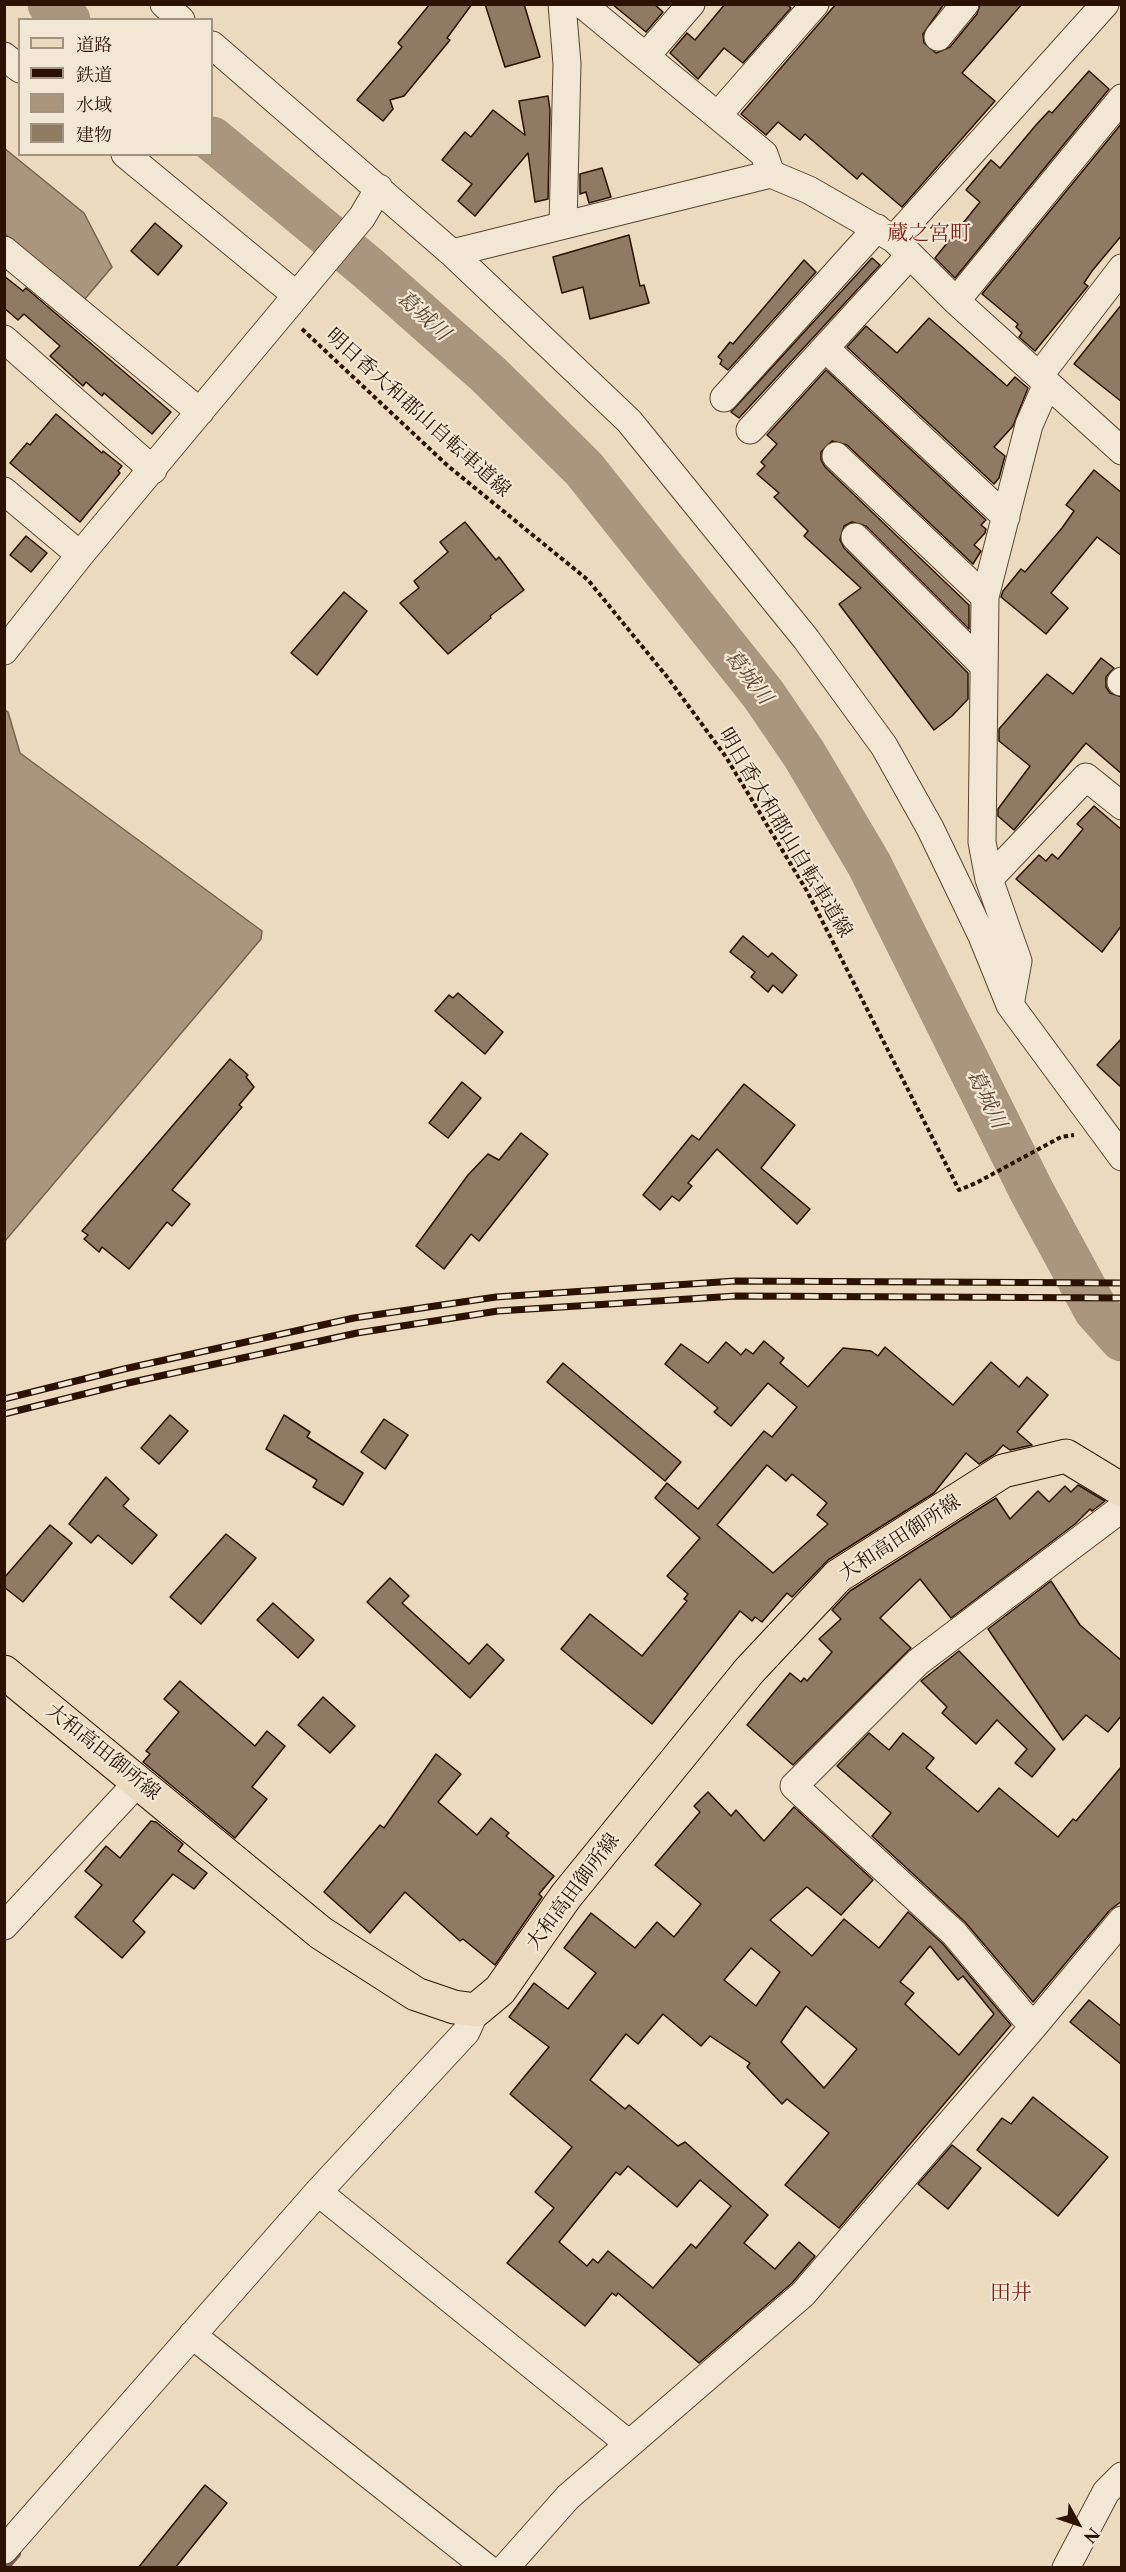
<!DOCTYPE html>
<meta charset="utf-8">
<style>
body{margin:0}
#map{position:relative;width:1126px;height:2572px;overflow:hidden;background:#ebdabe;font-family:"Libre Caslon Text","Noto Serif JP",serif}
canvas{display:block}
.frame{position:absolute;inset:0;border:6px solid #2b1202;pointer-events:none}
.legend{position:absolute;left:18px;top:18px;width:195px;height:138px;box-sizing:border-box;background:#f2e7d5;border:2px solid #a29281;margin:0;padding:8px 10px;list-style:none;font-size:18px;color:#2b1202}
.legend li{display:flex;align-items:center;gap:12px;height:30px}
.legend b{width:30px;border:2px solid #a29281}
.north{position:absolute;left:1048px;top:2494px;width:60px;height:60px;-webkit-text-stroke:4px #f2e7d5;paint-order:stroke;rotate:130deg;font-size:16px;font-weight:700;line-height:24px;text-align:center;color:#2b1202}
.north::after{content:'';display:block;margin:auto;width:21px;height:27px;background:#2b1202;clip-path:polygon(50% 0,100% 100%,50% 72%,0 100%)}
</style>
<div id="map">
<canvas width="1126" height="2572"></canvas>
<div class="frame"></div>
<ul class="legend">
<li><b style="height:8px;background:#ebdabe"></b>道路</li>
<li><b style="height:8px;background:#2b1202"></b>鉄道</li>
<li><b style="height:16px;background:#aa967e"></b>水域</li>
<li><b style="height:16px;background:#8f7a64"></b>建物</li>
</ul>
<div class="north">N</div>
</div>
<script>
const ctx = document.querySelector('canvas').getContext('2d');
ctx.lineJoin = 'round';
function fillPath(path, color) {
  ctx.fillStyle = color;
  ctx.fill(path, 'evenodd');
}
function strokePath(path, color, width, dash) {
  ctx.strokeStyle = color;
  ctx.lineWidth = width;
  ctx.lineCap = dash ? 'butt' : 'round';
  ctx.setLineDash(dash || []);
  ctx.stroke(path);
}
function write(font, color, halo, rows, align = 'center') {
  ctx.font = font + ' "Libre Caslon Text","Noto Serif JP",serif';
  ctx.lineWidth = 4.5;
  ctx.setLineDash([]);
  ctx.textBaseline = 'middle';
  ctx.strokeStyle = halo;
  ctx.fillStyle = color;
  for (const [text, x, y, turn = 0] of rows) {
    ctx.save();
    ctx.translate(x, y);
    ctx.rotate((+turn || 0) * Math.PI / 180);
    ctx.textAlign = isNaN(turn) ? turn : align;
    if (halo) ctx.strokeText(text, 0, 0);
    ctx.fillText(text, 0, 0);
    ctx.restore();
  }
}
const water = new Path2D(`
 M 4,148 L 84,213 L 112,267 L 84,300 L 5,234 Z
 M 5,710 L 8,712 L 20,753 L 262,931 L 261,939 L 5,1241 Z`);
fillPath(water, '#aa967e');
strokePath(water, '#77614c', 1.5);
strokePath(new Path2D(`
 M 5,2568 L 17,2554`), '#77614c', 8);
strokePath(new Path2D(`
 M 50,4 L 68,20
 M 212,139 L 369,269 L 489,375 L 584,469 L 763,694 L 804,754 L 869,864 L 1031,1190 L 1096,1310 L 1122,1339`), '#aa967e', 45);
const building = new Path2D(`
 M 430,4 L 472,4 L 447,38 L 450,40 L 404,96 L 390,100 L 393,109 L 383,121 L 357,100 L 402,47 L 398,43 Z
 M 485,4 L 524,4 L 540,57 L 505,67 Z
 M 612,4 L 654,4 L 663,12 L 646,32 Z
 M 725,4 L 787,4 L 791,8 L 743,63 L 724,48 L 698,79 L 670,53 L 687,33 L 695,40 Z
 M 836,4 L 944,4 L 923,34 L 924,43 L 936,53 L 950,47 L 977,14 L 980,4 L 1022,4 L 962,73 L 995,101 L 902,207 L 862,173 L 857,179 L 805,134 L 800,140 L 778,122 L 766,135 L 741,114 Z
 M 1089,71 L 1109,89 L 955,278 L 935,258 L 980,202 L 966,190 L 991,160 L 1000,168 L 1036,125 L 1049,111 L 1052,113 Z
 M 548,96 L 550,110 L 548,199 L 535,202 L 528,153 L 475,216 L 458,201 L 472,184 L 442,160 L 465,132 L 471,137 L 493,110 L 525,135 L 519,101 Z
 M 1122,123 L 1122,235 L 1092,271 L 1084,283 L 1088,286 L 1035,351 L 1019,337 L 1022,333 L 1016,327 L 1018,324 L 982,294 Z
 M 602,168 L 611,197 L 589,203 L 586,192 L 580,194 L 580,174 Z
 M 155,223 L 182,246 L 158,275 L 131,251 Z
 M 629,235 L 640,286 L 644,285 L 649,303 L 590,319 L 583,287 L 562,293 L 553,257 Z
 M 872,258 L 880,265 L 739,418 L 731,412 Z
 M 804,260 L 816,272 L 728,370 L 720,364 L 722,360 L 718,357 L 730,342 L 733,344 Z
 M 4,276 L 23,291 L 26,288 L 171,412 L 152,434 L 104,393 L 102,396 L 86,382 L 83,386 L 50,356 L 60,346 L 24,314 L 18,320 L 4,308 Z
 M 1122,304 L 1122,402 L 1074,364 Z
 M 929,318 L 1007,386 L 1015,377 L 1028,388 L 1013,426 L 994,447 L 1005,456 L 999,478 L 994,484 L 847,347 L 866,326 L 897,353 Z
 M 826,370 L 986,520 L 981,525 L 986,529 L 985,533 L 974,545 L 981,551 L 973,564 L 847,445 L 832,441 L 821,452 L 821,460 L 825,467 L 969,605 L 969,629 L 866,526 L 852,522 L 844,526 L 840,540 L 844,548 L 968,673 L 968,699 L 952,716 L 934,730 L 839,604 L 861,588 L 804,536 L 808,531 L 774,497 L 779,493 L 757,474 L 765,466 L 761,462 L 777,444 L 767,435 Z
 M 56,414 L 102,453 L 103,451 L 122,466 L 118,471 L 120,473 L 80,522 L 10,463 L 27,443 L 30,445 Z
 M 1094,470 L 1122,493 L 1122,556 L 1097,537 L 1051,593 L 1068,608 L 1046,634 L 1001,597 L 1003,591 L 1021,569 L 1025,572 L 1062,528 L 1074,511 L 1066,505 Z
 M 465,522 L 496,560 L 499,557 L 524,590 L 490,616 L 491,618 L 448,654 L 400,603 L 419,588 L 414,581 L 448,552 L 440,542 Z
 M 26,536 L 47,553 L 31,572 L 10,555 Z
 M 344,592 L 367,611 L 317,675 L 291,653 Z
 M 1101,658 L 1114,668 L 1106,677 L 1106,687 L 1110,693 L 1122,697 L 1122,774 L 1086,743 L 1014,830 L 998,816 L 998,809 L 1030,766 L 999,741 L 999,729 L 1047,674 L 1073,694 Z
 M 1094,806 L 1122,830 L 1122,925 L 1102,952 L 1016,879 L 1039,855 L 1046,861 L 1052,854 L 1058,859 L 1083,829 L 1077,824 Z
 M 743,936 L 768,957 L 772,953 L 797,975 L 782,993 L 773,985 L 768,992 L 751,977 L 755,972 L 730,952 Z
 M 458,993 L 503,1032 L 485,1054 L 435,1011 L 449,995 L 453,998 Z
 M 1122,1038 L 1122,1088 L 1097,1065 Z
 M 230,1059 L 248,1075 L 246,1077 L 254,1087 L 239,1105 L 242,1107 L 172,1190 L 190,1204 L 172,1226 L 167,1222 L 129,1269 L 102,1247 L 99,1252 L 84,1239 L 88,1235 L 82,1231 Z
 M 462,1082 L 481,1098 L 448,1138 L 429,1123 Z
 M 744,1084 L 795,1125 L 761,1168 L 810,1209 L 797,1224 L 717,1149 L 688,1183 L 692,1186 L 679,1201 L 672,1196 L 660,1210 L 643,1195 L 692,1135 L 699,1140 Z
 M 521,1133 L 548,1154 L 479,1241 L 471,1234 L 444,1269 L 416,1246 L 468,1175 L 488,1154 L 499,1160 Z
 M 764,1341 L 784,1358 L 780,1363 L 808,1387 L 843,1348 L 871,1351 L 878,1356 L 885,1347 L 953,1405 L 991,1362 L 1019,1387 L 1027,1377 L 1048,1395 L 1017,1432 L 1032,1445 L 1010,1450 L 1003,1445 L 995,1454 L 979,1464 L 966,1453 L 934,1493 L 828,1560 L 792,1597 L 787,1593 L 762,1622 L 755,1617 L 752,1621 L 740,1611 L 652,1724 L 561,1649 L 590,1614 L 642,1656 L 687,1601 L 684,1599 L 688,1594 L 667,1576 L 700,1538 L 655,1498 L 667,1483 L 698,1509 L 764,1431 L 772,1437 L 797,1407 L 768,1383 L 731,1426 L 714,1412 L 718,1408 L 665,1364 L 681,1344 L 708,1363 L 726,1342 L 741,1355 L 746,1349 L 753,1354 ZM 767,1465 L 786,1481 L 792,1474 L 827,1503 L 817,1515 L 828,1524 L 773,1573 L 717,1525 Z
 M 563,1363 L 681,1462 L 665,1481 L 547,1382 Z
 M 170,1415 L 188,1431 L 159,1464 L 141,1448 Z
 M 284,1415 L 310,1432 L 307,1437 L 363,1473 L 343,1505 L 313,1487 L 317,1480 L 266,1449 Z
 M 384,1419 L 408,1435 L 385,1469 L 361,1452 Z
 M 106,1477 L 129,1499 L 123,1506 L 157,1535 L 132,1564 L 98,1535 L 91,1543 L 69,1524 Z
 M 1078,1485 L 1105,1501 L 1092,1511 L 1090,1509 L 1075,1524 L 951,1618 L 920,1579 L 880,1618 L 911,1648 L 793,1765 L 747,1725 L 790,1673 L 801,1682 L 804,1678 L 807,1681 L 832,1652 L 819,1639 L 841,1619 L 832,1610 L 850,1591 L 996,1498 L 1010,1519 L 1038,1491 L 1049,1502 L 1065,1486 L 1071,1492 Z
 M 50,1525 L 72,1543 L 23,1602 L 4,1587 L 4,1578 Z
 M 226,1534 L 256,1558 L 201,1624 L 170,1597 Z
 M 390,1578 L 409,1596 L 402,1603 L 469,1664 L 487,1644 L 504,1660 L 470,1698 L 367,1602 Z
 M 1051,1581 L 1080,1625 L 1122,1661 L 1122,1715 L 1108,1732 L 1086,1715 L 1063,1740 L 988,1629 Z
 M 273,1603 L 314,1640 L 298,1658 L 257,1620 Z
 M 959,1651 L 1055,1749 L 1032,1777 L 1015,1763 L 1027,1749 L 997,1720 L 976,1744 L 942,1713 L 947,1707 L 921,1681 Z
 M 180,1681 L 255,1746 L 267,1731 L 285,1746 L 252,1787 L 267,1799 L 235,1838 L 143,1762 L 150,1754 L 146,1751 L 179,1712 L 164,1699 Z
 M 323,1697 L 355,1726 L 330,1753 L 298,1725 Z
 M 869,1733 L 889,1750 L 903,1733 L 934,1758 L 926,1768 L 978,1812 L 999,1788 L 1058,1837 L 1073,1819 L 1076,1821 L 1122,1766 L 1122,1901 L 1110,1910 L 1033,2002 L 965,1922 L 872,1836 L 891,1813 L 837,1766 Z
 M 436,1754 L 461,1774 L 438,1802 L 477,1835 L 491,1818 L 509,1833 L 506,1836 L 554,1876 L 539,1894 L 542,1897 L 495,1965 L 463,1939 L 460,1941 L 405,1892 L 370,1933 L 324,1892 L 380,1825 L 384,1828 Z
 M 708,1792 L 731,1816 L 736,1810 L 764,1841 L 794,1807 L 873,1880 L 841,1915 L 807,1887 L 770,1920 L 812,1956 L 844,1919 L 879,1948 L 908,1912 L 943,1944 L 1011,2025 L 839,2228 L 785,2185 L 829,2133 L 787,2099 L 782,2104 L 747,2067 L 750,2063 L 710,2036 L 701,2046 L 663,2014 L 638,2044 L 626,2034 L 590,2080 L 625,2109 L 629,2105 L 678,2146 L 685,2142 L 768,2215 L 744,2243 L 775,2269 L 799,2242 L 815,2256 L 792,2283 L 699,2363 L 618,2293 L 616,2296 L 612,2293 L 585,2326 L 507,2263 L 554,2208 L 535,2192 L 572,2147 L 510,2094 L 549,2047 L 509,2017 L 534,1983 L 568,2009 L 596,1973 L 564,1948 L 591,1913 L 635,1948 L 657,1922 L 674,1937 L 701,1904 L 655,1865 L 700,1812 L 694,1806 ZM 930,1946 L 958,1980 L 963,1976 L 994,2014 L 959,2055 L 905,2004 L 914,1993 L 900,1982 ZM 751,1948 L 780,1972 L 756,2006 L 724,1980 ZM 806,2006 L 857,2049 L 824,2088 L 781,2042 ZM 628,2166 L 677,2207 L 700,2180 L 731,2206 L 696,2248 L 691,2244 L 653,2288 L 608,2251 L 598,2263 L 593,2259 L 587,2266 L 559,2242 L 616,2172 L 620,2175 Z
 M 151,1821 L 156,1822 L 183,1844 L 178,1851 L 207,1873 L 194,1889 L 173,1874 L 133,1921 L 145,1932 L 122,1958 L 75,1917 L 102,1885 L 85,1871 L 106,1846 L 120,1858 Z
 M 1089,2000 L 1122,2027 L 1122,2065 L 1070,2022 Z
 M 1033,2097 L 1108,2157 L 1058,2216 L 977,2150 L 1002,2118 L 1011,2124 Z
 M 952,2145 L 981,2168 L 948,2209 L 918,2184 Z
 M 205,2485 L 227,2503 L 175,2568 L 138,2568 Z`);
fillPath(building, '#8f7a64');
strokePath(building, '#2b1202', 1.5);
const minor = new Path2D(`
 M 164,4 L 181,20
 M 562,4 L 567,64 L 563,225
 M 582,4 L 764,154 L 771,174
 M 938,37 L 965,4
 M 212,45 L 452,253 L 629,421 L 806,639 L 884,746 L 930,828 L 982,936 L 1010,1005 L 1122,1157
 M 4,56 L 20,69
 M 646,56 L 691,4
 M 718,115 L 815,4
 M 125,154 L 296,295
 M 894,239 L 1105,4
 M 4,250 L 200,412
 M 452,253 L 771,174 L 809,190 L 894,239 L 956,301 L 1122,451
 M 956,301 L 1122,98
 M 4,339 L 153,470
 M 825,348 L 1006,517
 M 1039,376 L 1122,268
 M 724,398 L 877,228
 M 750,430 L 910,255
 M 836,456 L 985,597
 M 4,491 L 80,555
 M 855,537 L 984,666
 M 4,651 L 80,555 L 362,217 L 379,188
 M 1121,682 L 1122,681
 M 989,879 L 982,842 L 985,597 L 1029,425 L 1047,384
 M 1010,1005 L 1018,961 L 989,879 L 1086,777 L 1122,806
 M 4,1926 L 139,1781
 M 1033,2027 L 954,1933 L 794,1786 L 918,1662 L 1122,1508
 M 318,2192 L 629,2444
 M 192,2335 L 487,2568
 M 4,2550 L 318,2192 L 466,2032 L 476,2010
 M 505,2568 L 568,2497 L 803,2294 L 1033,2027 L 1122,1920
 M 1066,2568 L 1106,2492 L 1122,2476`);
const major = new Path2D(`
 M 4,1672 L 321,1933 L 416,1994 L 454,2007 L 476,2010 L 500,1990 L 566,1896 L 749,1671 L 838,1576 L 1003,1471 L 1066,1456 L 1122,1490`);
strokePath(minor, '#5b4431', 29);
strokePath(major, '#2b1202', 35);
strokePath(new Path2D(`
 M 302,329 L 448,466 L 588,580 L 668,678 L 726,757 L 807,891 L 959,1190 L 976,1183 L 1061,1137 L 1074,1135`), '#2b1202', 4, [4.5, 3]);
strokePath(minor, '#f2e7d5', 27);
strokePath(major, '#ebdabe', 33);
const rail = new Path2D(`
 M 4,1399 L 124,1369 L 354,1318 L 496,1297 L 735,1281 L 1122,1283
 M 4,1414 L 128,1383 L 357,1333 L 498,1311 L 736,1296 L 1122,1298`);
strokePath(rail, '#2b1202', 7);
strokePath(rail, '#f2e7d5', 4.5, [14]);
write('20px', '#2b1202', '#f2e7d5', [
 ["明日香大和郡山自転車道線",418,413,42],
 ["明日香大和郡山自転車道線",785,833,59],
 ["大和高田御所線",900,1538,-33],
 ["大和高田御所線",103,1752,39],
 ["大和高田御所線",573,1892,-53]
]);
write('21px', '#7a1f14', '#f2e7d5', [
 ["蔵之宮町",929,234],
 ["田井",1011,2293]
]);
write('italic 21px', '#5e4734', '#f2e7d5', [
 ["葛城川",423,316,42],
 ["葛城川",748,677,52],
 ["葛城川",986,1099,64]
]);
</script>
